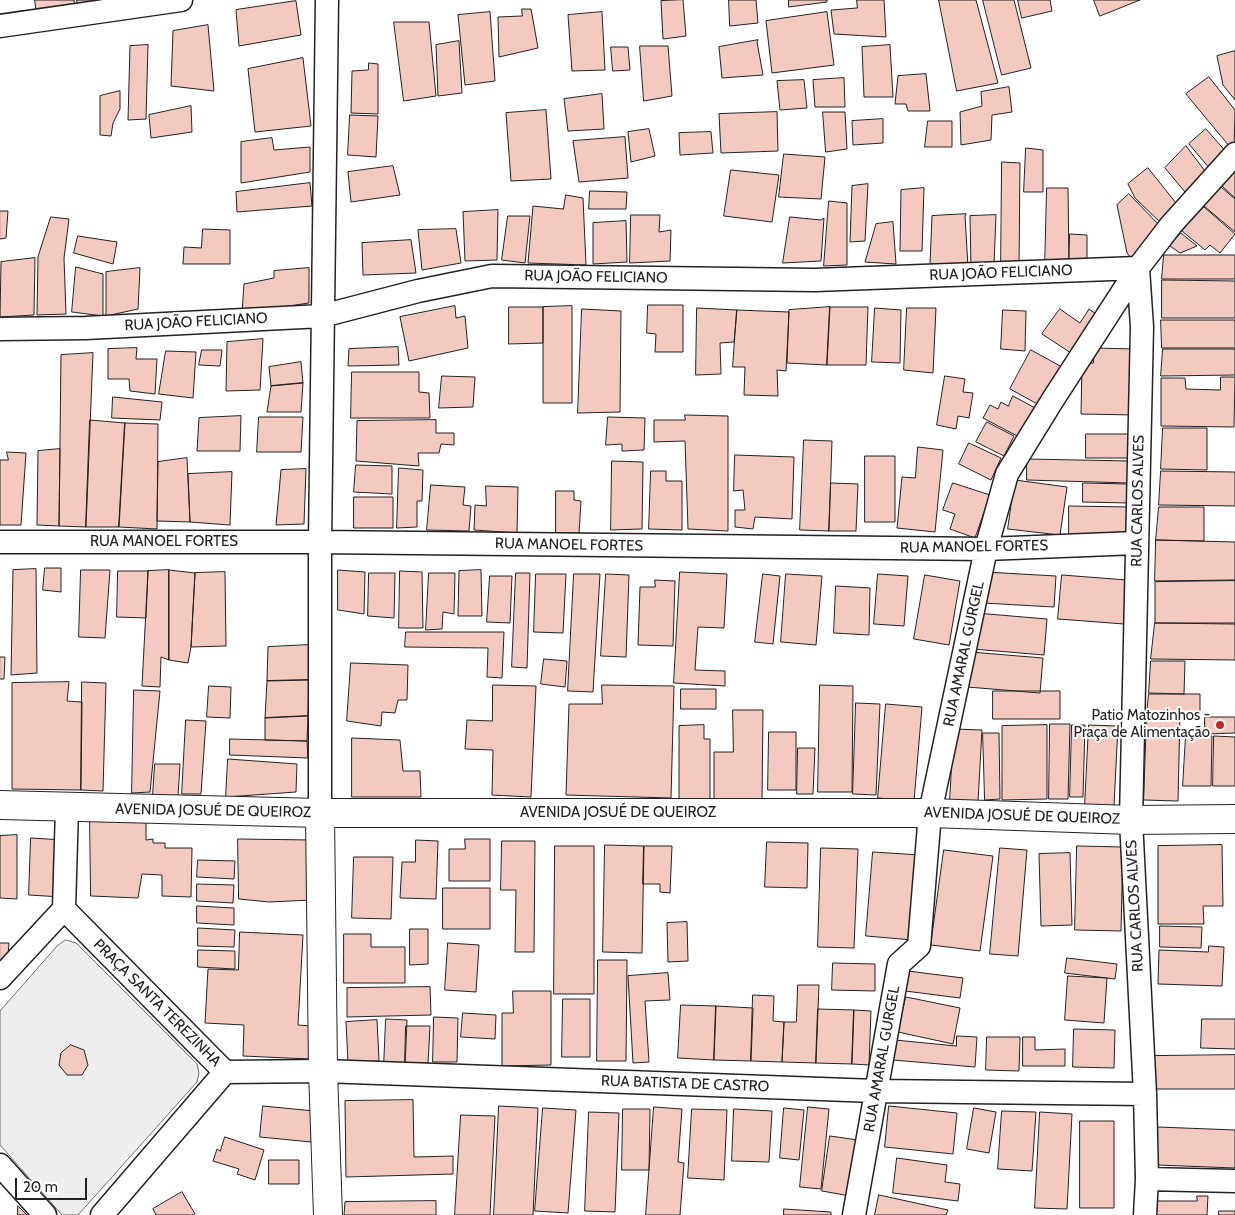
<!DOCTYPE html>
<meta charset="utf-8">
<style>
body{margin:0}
#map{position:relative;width:1235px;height:1215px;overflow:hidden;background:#fff;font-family:Cabin,sans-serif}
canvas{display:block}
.scale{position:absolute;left:15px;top:1178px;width:72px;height:22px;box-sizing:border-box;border:2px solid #222;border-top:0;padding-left:6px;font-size:15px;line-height:18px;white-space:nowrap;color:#222;-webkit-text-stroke:4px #fff;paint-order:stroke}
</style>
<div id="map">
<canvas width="1235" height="1215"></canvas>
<div class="scale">20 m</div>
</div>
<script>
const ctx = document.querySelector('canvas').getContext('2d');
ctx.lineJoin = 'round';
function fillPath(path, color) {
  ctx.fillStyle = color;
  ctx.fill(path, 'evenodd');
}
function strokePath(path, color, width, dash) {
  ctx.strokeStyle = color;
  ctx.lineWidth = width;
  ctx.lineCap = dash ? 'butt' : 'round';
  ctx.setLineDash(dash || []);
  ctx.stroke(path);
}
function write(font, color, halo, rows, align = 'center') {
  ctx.font = font + ' Cabin,sans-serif';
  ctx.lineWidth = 4;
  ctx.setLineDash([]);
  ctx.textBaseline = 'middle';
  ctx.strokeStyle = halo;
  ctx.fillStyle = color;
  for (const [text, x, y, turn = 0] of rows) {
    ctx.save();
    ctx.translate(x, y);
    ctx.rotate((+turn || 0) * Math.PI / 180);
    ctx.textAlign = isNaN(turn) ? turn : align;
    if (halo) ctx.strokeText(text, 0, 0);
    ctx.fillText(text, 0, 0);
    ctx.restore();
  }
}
const green = new Path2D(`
 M 66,940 L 76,943 L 197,1064 L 199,1073 L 197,1082 L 78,1215 L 62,1215 L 0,1145 L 0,1011 L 57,946 Z`);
fillPath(green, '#eee');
strokePath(green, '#6f6f6f', 1);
const building = new Path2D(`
 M 35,0 L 74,0 L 75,7 L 37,14 Z
 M 77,0 L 117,0 L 78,7 Z
 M 683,0 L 686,36 L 663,39 L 661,1 Z
 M 729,0 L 756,0 L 758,23 L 730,26 Z
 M 789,0 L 827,0 L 827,2 L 789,7 Z
 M 857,0 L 884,0 L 886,37 L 834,34 L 831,10 L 857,8 Z
 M 939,0 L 976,0 L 998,83 L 957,91 Z
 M 983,0 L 1014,0 L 1031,68 L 1002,75 Z
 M 1018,0 L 1050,0 L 1052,11 L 1022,18 Z
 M 1094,0 L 1140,0 L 1100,16 Z
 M 296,1 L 301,35 L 239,46 L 236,10 Z
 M 522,9 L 531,9 L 538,48 L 499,57 L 498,17 L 522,16 Z
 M 490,12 L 495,81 L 465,85 L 458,15 Z
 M 602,12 L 605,70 L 572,71 L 568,15 Z
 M 827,12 L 834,65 L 772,73 L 766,21 Z
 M 394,22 L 429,22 L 436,96 L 404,101 Z
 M 208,25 L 214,91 L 171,86 L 173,31 Z
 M 758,40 L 757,42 L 763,75 L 722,78 L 719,47 Z
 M 459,41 L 462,93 L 438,96 L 436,45 Z
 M 148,45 L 146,119 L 128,120 L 130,46 Z
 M 890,45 L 893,97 L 864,97 L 862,47 Z
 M 640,46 L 668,46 L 672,96 L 644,101 Z
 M 611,47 L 628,47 L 630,70 L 613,71 Z
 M 1235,51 L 1235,100 L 1223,85 L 1217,56 Z
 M 303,58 L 311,126 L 255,132 L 248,69 Z
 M 369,63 L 378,64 L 378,114 L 351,113 L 352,71 L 368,70 Z
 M 926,74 L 930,111 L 908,111 L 906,104 L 895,104 L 898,76 Z
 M 1209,77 L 1235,110 L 1234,152 L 1186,94 Z
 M 844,78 L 845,107 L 815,107 L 813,80 Z
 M 804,80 L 807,108 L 780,110 L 777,81 Z
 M 1009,87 L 1012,112 L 992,115 L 991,140 L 961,145 L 960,112 L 982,106 L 981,92 Z
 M 120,91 L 120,109 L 113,123 L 111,136 L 100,135 L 100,96 Z
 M 602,94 L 604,129 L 568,131 L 564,99 Z
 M 191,106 L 192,132 L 151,138 L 149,115 Z
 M 546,110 L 551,179 L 511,181 L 506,113 Z
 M 777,112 L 778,151 L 721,153 L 719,114 Z
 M 823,112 L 845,112 L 847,149 L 826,152 Z
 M 350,115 L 378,116 L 376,157 L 348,155 Z
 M 883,119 L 883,143 L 853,145 L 852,121 Z
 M 928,121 L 952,121 L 952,147 L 925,147 Z
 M 649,129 L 655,156 L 631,162 L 628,132 Z
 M 1206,129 L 1228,154 L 1210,169 L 1189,144 Z
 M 711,132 L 713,153 L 680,155 L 679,133 Z
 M 625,137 L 628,178 L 579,182 L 573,141 Z
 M 272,138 L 274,150 L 310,147 L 310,172 L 241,183 L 241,142 Z
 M 1186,146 L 1205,171 L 1185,192 L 1165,168 Z
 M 1026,148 L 1043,150 L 1043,192 L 1024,192 Z
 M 784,154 L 825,157 L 821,199 L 779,197 Z
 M 1002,162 L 1020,163 L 1019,267 L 1001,266 Z
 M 393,166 L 400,195 L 351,202 L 348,172 Z
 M 1148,168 L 1180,208 L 1163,225 L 1135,198 L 1128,184 Z
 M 731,170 L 779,175 L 772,222 L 724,216 Z
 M 1235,172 L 1235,198 L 1222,186 Z
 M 310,183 L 312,206 L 237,212 L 236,192 Z
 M 868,184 L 865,241 L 850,242 L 852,186 Z
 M 1221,187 L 1235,199 L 1235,232 L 1204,206 Z
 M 924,188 L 922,251 L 900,251 L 901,190 Z
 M 1047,188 L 1068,188 L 1069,267 L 1045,268 Z
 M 590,191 L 627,192 L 626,209 L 589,209 Z
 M 1129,194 L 1161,227 L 1132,259 L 1127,253 L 1117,205 Z
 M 566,195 L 583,198 L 586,265 L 528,263 L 533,206 L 563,209 Z
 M 829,201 L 847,203 L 847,265 L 824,266 Z
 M 1204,207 L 1235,234 L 1220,253 L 1210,245 L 1205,250 L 1182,231 Z
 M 498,210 L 497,260 L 465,261 L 463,212 Z
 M 0,211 L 8,211 L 6,238 L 0,239 Z
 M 966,214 L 965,216 L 968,267 L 930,264 L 932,216 Z
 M 631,215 L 660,215 L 659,232 L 671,230 L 670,261 L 630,263 Z
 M 996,215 L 994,265 L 971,267 L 970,216 Z
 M 508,216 L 530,216 L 525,263 L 502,260 Z
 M 51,217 L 69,219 L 64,258 L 66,314 L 37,315 L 38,257 Z
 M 790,217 L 821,220 L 824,218 L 821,261 L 783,263 Z
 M 626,221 L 627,262 L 593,264 L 593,223 Z
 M 893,222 L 896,264 L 865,262 L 876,224 Z
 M 203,229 L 230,230 L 230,264 L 183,264 L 184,247 L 201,248 Z
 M 456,229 L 461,263 L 422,270 L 418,230 Z
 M 1181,233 L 1197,246 L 1180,253 L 1170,246 Z
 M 1070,234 L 1087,235 L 1087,268 L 1069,267 Z
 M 78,236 L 117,242 L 113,264 L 74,253 Z
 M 411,240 L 416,273 L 363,275 L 362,243 Z
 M 1164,255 L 1235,255 L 1235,279 L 1162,279 Z
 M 35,258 L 34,315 L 0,317 L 1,262 Z
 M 76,267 L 103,274 L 103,316 L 72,312 Z
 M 140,268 L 138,309 L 106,316 L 106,272 Z
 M 309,268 L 309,303 L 242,313 L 244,284 L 274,278 L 274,271 Z
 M 1162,280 L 1235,281 L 1235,318 L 1162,318 Z
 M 648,305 L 683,305 L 683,352 L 655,352 L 656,334 L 647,333 Z
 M 455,306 L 456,318 L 465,316 L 468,348 L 409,361 L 400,317 Z
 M 572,306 L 572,403 L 543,403 L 543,307 Z
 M 509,307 L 543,307 L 543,343 L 509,344 Z
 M 830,307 L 868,307 L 866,365 L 827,365 Z
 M 830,307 L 827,365 L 787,363 L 789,310 Z
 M 697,308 L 737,310 L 734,342 L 720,343 L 721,374 L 696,375 Z
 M 875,308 L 901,310 L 900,363 L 872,362 Z
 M 907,308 L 936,308 L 933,373 L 904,370 Z
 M 582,309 L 621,311 L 620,412 L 578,413 Z
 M 1060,309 L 1080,323 L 1089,309 L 1100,317 L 1074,355 L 1042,334 Z
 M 737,310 L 789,312 L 786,371 L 777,370 L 778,396 L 744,395 L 745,367 L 733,367 Z
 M 1003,310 L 1026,311 L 1025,351 L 1001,349 Z
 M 1161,320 L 1235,320 L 1235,348 L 1162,348 Z
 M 263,339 L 260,390 L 226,391 L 227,342 Z
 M 398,347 L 399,365 L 348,366 L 349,349 Z
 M 137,348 L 136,359 L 157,359 L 155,394 L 130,391 L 129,379 L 108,379 L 108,349 Z
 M 1094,348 L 1136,349 L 1135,415 L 1081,414 L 1082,363 L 1093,363 Z
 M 1163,349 L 1235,349 L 1235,375 L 1161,376 Z
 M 202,350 L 222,350 L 220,366 L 199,365 Z
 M 1031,350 L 1062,367 L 1041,406 L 1010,389 Z
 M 166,351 L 196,352 L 193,398 L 159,394 Z
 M 93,353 L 86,527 L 59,526 L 61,355 Z
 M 301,362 L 303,383 L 271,386 L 269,367 Z
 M 352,372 L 419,372 L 419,392 L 429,393 L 430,418 L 351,418 Z
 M 442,376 L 475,377 L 473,407 L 439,408 Z
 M 945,376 L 965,379 L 963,392 L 973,393 L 969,418 L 958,416 L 956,429 L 937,425 Z
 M 1221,377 L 1235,377 L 1234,427 L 1161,426 L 1161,378 L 1185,378 L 1186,389 L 1220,390 Z
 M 303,383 L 301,412 L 267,412 L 271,386 Z
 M 1013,396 L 1037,409 L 1021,438 L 983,418 L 990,405 L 998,409 L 1001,402 L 1008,406 Z
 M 113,397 L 162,402 L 160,420 L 112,418 Z
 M 685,415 L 728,416 L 728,531 L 688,529 L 685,441 L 654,442 L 654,420 L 685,420 Z
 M 241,416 L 240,451 L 197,451 L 199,418 Z
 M 259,417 L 303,417 L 301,452 L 257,452 Z
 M 608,417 L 645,418 L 644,450 L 622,451 L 622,444 L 606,445 Z
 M 90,420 L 125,423 L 119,527 L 86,527 Z
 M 436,420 L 436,433 L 454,433 L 454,445 L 441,444 L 439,453 L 418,453 L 419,466 L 356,461 L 357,421 Z
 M 987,422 L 1014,436 L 1004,456 L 976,442 Z
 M 125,423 L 158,424 L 157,529 L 119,527 Z
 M 1163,428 L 1207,428 L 1207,470 L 1161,469 Z
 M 1086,434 L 1135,434 L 1135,458 L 1086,458 Z
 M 804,440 L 832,441 L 829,531 L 800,530 Z
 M 969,443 L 1001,458 L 991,480 L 959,464 Z
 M 918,447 L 943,450 L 935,532 L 897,528 L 902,477 L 915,478 Z
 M 60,449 L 59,526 L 37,525 L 38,451 Z
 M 7,452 L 26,453 L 21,525 L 0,525 L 0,460 L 8,460 Z
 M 735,455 L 794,457 L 792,519 L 755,517 L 753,529 L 735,527 L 735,510 L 745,510 L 743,490 L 734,491 Z
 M 865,456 L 895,456 L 895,522 L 865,522 Z
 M 187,458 L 190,522 L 157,521 L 158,462 Z
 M 1027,459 L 1130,461 L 1129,483 L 1027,480 Z
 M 612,461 L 643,462 L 642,529 L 611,530 Z
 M 356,465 L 392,466 L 392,494 L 354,492 Z
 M 399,468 L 423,470 L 422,501 L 417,501 L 417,527 L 397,528 Z
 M 306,469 L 304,524 L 276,525 L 281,470 Z
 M 651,471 L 666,471 L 666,481 L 682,481 L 682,530 L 649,529 Z
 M 1161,471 L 1235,472 L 1235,506 L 1159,505 Z
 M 232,472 L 230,525 L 190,522 L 188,474 Z
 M 1015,480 L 1067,487 L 1060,535 L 1008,529 Z
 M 831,483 L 858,484 L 856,531 L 829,531 Z
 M 953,483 L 990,495 L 975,538 L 950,529 L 955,514 L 943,510 Z
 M 1083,483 L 1130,484 L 1129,503 L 1083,502 Z
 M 431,485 L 465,487 L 463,505 L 471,506 L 469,531 L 427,530 Z
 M 486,486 L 518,487 L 517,533 L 474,530 L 475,505 L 486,506 Z
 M 556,491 L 574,491 L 574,500 L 581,501 L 579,533 L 556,533 Z
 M 354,497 L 393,497 L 393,528 L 354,528 Z
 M 1069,506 L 1129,507 L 1129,535 L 1069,534 Z
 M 1159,507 L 1204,507 L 1204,541 L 1156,540 Z
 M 1156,540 L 1235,542 L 1235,580 L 1155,581 Z
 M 45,568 L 61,568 L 61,592 L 43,590 Z
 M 36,569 L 37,673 L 11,675 L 13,570 Z
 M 81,570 L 110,570 L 105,638 L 79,637 Z
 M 169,570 L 195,573 L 191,647 L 188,663 L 169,660 Z
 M 169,570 L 169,660 L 161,657 L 160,687 L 142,686 L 148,571 Z
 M 338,570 L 365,572 L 364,614 L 338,610 Z
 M 481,570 L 482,616 L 458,616 L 459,571 Z
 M 118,571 L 148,571 L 146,618 L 117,617 Z
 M 400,571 L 422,572 L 423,628 L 399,628 Z
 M 225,572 L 226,646 L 191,647 L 195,573 Z
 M 680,572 L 727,574 L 724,628 L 698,627 L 695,670 L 725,671 L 725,686 L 674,683 Z
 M 985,572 L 1056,576 L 1054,607 L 983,603 Z
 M 369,573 L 395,573 L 394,618 L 368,616 Z
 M 429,573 L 455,573 L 454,614 L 443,612 L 442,629 L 426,630 Z
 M 516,573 L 530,573 L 527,668 L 512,667 Z
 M 536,574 L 566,574 L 563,633 L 534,632 Z
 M 574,574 L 600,574 L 593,692 L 568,691 Z
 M 606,574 L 629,575 L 626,657 L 601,656 Z
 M 763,574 L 780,576 L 773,644 L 755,642 Z
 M 786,574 L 822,576 L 816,645 L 781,642 Z
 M 878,574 L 908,576 L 904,626 L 874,624 Z
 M 925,575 L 960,581 L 949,645 L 914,639 Z
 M 1062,575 L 1127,580 L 1124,624 L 1058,619 Z
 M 490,576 L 512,576 L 510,623 L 487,622 Z
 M 655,580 L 675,581 L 673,646 L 638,645 L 640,587 L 655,587 Z
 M 1235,581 L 1235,623 L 1155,623 L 1155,582 Z
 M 836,586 L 870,588 L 869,635 L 834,633 Z
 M 976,613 L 1047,619 L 1044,655 L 973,649 Z
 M 1155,623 L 1235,624 L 1235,660 L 1151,659 Z
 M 406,632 L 504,632 L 502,678 L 487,677 L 488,648 L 405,647 Z
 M 309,645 L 309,680 L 267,681 L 268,647 Z
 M 970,652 L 1043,658 L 1040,693 L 967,687 Z
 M 0,657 L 5,657 L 4,679 L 0,679 Z
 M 544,659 L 567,661 L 565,687 L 541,684 Z
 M 1151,661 L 1185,661 L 1184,694 L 1149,693 Z
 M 351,663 L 408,665 L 407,700 L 398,700 L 395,713 L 382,712 L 381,726 L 347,721 Z
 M 309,680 L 308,716 L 265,718 L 267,681 Z
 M 69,682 L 67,701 L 82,702 L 81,790 L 12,789 L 12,683 Z
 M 82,682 L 106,683 L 103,791 L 81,790 Z
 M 493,685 L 536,686 L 531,797 L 492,795 L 493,750 L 465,749 L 467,720 L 492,721 Z
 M 602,685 L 674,686 L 671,798 L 566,795 L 569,704 L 602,704 Z
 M 820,685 L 853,686 L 852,792 L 818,792 Z
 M 209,686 L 231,687 L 230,718 L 207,717 Z
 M 681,689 L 716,689 L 716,709 L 681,709 Z
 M 134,690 L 160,691 L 150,792 L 132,793 Z
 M 993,691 L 1060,691 L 1060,719 L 993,719 Z
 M 1149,694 L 1200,694 L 1200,713 L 1147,713 Z
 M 856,703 L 880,704 L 876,795 L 853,794 Z
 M 886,704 L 922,707 L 914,801 L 878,798 Z
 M 733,710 L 763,710 L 762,800 L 714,801 L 714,752 L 733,752 Z
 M 1147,713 L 1180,714 L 1178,801 L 1144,800 Z
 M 308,716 L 307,741 L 265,740 L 265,718 Z
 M 1205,717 L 1235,717 L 1235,733 L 1205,734 Z
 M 186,720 L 206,721 L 201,794 L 182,794 Z
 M 1050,724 L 1070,724 L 1068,799 L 1049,799 Z
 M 704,725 L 704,739 L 710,739 L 710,800 L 679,800 L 679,726 Z
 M 1047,725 L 1047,799 L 1002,800 L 1002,726 Z
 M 1072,725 L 1085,725 L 1083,797 L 1070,797 Z
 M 1089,725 L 1118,726 L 1114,806 L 1085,805 Z
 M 954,729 L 982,730 L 978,802 L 950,801 Z
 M 769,732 L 796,732 L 796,790 L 768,790 Z
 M 983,733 L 999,733 L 1000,799 L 985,800 Z
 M 1186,735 L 1212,736 L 1211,786 L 1183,786 Z
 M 1214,736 L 1235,737 L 1235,786 L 1213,786 Z
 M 352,738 L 400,740 L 403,771 L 420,771 L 421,797 L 352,797 Z
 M 230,739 L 307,741 L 308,758 L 230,755 Z
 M 798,748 L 815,748 L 813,794 L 797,794 Z
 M 228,759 L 297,764 L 296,792 L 226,797 Z
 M 155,764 L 180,764 L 178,796 L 153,795 Z
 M 90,818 L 146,819 L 146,840 L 153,839 L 153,843 L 165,843 L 165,848 L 192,848 L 191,897 L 162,896 L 162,875 L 142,874 L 138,898 L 91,896 Z
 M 17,835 L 17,899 L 0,898 L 0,836 Z
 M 31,838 L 64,840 L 61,897 L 29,895 Z
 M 238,839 L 313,840 L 311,900 L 269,902 L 239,899 Z
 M 465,839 L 490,839 L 490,881 L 449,881 L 449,849 L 465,849 Z
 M 416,840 L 438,841 L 436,899 L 400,898 L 402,862 L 415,862 Z
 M 502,841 L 535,841 L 534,952 L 515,952 L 516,890 L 501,890 Z
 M 767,842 L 808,843 L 807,888 L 765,887 Z
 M 605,845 L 644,846 L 642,953 L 603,952 Z
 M 1222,845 L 1223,906 L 1203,906 L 1204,924 L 1158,924 L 1158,846 Z
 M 555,846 L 594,846 L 594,994 L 554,994 Z
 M 644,846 L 672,846 L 670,893 L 660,892 L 660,884 L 643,884 Z
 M 1077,846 L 1123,847 L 1121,931 L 1075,930 Z
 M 821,848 L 858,849 L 854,948 L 818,947 Z
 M 1000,848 L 1027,850 L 1018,956 L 990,954 Z
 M 944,850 L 993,856 L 980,951 L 931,945 Z
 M 873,852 L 920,855 L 913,940 L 866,936 Z
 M 1070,853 L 1072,925 L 1041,926 L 1039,854 Z
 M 354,857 L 393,857 L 391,919 L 352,918 Z
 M 198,860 L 235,861 L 234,879 L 197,877 Z
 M 197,884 L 234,885 L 233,903 L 197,901 Z
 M 443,888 L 490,888 L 490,929 L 443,929 Z
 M 197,906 L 234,908 L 234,925 L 197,923 Z
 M 687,922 L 688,961 L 668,962 L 667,923 Z
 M 1160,926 L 1202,927 L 1201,948 L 1160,947 Z
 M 198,928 L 235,930 L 234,947 L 198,946 Z
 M 410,929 L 428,929 L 428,964 L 410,965 Z
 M 240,932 L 303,935 L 298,1025 L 311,1026 L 309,1059 L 243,1056 L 244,1025 L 205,1023 L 208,969 L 238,970 Z
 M 344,934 L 371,934 L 371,947 L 405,947 L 405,983 L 344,983 Z
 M 0,943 L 9,943 L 7,968 L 0,968 Z
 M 448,943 L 479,945 L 476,992 L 445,990 Z
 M 1209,946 L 1224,947 L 1222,986 L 1158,984 L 1159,950 L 1208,952 Z
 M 198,950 L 235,951 L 235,969 L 198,967 Z
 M 1067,958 L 1117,964 L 1115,979 L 1065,973 Z
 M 598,960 L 627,960 L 626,1061 L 597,1061 Z
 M 833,963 L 875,964 L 875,991 L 832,990 Z
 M 908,971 L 963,978 L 960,998 L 905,991 Z
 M 668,973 L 670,1000 L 645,1001 L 649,1062 L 633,1063 L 628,976 Z
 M 1068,976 L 1107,978 L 1104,1023 L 1065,1020 Z
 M 798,985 L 819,985 L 816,1063 L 782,1062 L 784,1022 L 796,1022 Z
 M 430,987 L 431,1015 L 347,1017 L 347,988 Z
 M 513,991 L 551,991 L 551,1065 L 502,1066 L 502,1013 L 513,1013 Z
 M 753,995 L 774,996 L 773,1021 L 784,1022 L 782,1062 L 751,1061 Z
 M 906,997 L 960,1008 L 953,1044 L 898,1032 Z
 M 563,999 L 590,999 L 590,1057 L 562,1057 Z
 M 681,1005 L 716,1006 L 714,1060 L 678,1058 Z
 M 716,1006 L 753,1008 L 751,1061 L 714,1060 Z
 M 818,1009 L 854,1010 L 852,1064 L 816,1063 Z
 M 854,1010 L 871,1011 L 869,1065 L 852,1064 Z
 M 463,1013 L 496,1015 L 495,1039 L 461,1037 Z
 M 434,1017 L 458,1018 L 457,1062 L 433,1062 Z
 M 386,1019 L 407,1020 L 405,1066 L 384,1066 Z
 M 1202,1019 L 1235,1019 L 1235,1049 L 1201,1048 Z
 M 377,1020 L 379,1061 L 348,1062 L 346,1022 Z
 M 406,1026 L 430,1026 L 428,1063 L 405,1063 Z
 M 1074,1029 L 1115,1030 L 1114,1068 L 1073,1067 Z
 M 957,1036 L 977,1037 L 975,1067 L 893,1060 L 895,1040 L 956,1046 Z
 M 987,1037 L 1020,1037 L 1019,1071 L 986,1070 Z
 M 1023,1037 L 1035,1037 L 1035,1050 L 1065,1049 L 1065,1066 L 1023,1066 Z
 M 71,1045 L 84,1050 L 88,1065 L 82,1075 L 67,1075 L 59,1065 L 61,1053 Z
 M 1235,1055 L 1235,1089 L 1154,1089 L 1154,1056 Z
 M 413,1100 L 414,1157 L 453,1156 L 453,1174 L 346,1177 L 345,1101 Z
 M 263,1106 L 314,1111 L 311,1142 L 260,1137 Z
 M 499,1106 L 538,1108 L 533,1215 L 494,1215 Z
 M 889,1106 L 957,1113 L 953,1154 L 885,1147 Z
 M 654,1107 L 682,1109 L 678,1162 L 684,1163 L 680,1215 L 646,1215 Z
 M 808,1107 L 829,1109 L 821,1189 L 800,1187 Z
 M 543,1108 L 576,1110 L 568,1213 L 535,1211 Z
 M 784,1108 L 804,1110 L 799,1160 L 780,1158 Z
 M 974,1108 L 996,1112 L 989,1153 L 967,1149 Z
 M 623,1109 L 650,1109 L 649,1170 L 622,1170 Z
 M 692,1109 L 727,1110 L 724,1180 L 688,1178 Z
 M 734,1109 L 772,1111 L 769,1162 L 732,1161 Z
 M 1002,1111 L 1036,1112 L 1032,1171 L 998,1169 Z
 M 589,1112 L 619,1113 L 615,1212 L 585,1211 Z
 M 1040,1112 L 1072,1114 L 1067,1209 L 1035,1208 Z
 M 461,1115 L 495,1116 L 490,1215 L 455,1215 Z
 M 1080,1121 L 1114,1121 L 1114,1208 L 1080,1208 Z
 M 1158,1127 L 1235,1130 L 1235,1168 L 1157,1165 Z
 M 830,1136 L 858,1140 L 850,1196 L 822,1191 Z
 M 225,1137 L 264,1150 L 255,1180 L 237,1174 L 239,1169 L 213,1161 L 217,1149 L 220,1151 Z
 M 897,1158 L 947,1165 L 945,1182 L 960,1184 L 958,1201 L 893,1193 Z
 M 269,1160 L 299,1160 L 299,1184 L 269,1184 Z
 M 182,1192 L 195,1214 L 193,1215 L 156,1215 L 153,1209 Z
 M 879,1195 L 948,1210 L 946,1215 L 875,1215 Z
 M 1197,1196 L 1208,1196 L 1207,1215 L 1150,1215 L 1150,1201 L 1197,1201 Z
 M 436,1201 L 436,1215 L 344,1215 L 345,1202 Z
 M 18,1206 L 27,1215 L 18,1215 Z
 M 784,1209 L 831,1212 L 831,1215 L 784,1215 Z
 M 1219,1211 L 1235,1211 L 1235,1215 L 1219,1215 Z`);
fillPath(building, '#f3c9c0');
strokePath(building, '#222', 1);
const minor = new Path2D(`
 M 0,26 L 181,0
 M 0,329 L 86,328 L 322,316 L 418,291 L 492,276 L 815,280 L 1138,268 L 1142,327 L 1131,820 L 1145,1094 L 1147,1179 L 1145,1215
 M 0,542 L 320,542 L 986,549 L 1137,543
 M 320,813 L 320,542 L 327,0
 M 64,909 L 225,1072
 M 64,909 L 67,808
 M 0,978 L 64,909
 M 225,1072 L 323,1071 L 876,1091 L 1145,1094
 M 0,1165 L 45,1215
 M 1147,1179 L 1235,1181
 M 102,1215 L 225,1072
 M 854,1215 L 899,964 L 919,946 L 930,813 L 986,549 L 1007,474 L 1052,401 L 1138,268 L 1171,225 L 1235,154`);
const secondary = new Path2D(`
 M 320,813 L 323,1071 L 328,1215`);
const primary = new Path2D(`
 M 0,805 L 320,813 L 930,813 L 1131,820 L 1235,819`);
strokePath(minor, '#222', 25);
strokePath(secondary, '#222', 30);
strokePath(primary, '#222', 30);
strokePath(minor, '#fff', 22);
strokePath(secondary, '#fff', 28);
strokePath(primary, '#fff', 28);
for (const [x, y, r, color] of [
 [1220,725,5,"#c62828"]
]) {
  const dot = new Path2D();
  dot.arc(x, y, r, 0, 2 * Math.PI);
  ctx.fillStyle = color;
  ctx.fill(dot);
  strokePath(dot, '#fff', 2);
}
write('15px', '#222', '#fff', [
 ["RUA JOÃO FELICIANO",1001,273,-2],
 ["RUA JOÃO FELICIANO",596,277,1],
 ["RUA JOÃO FELICIANO",196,322,-3],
 ["RUA CARLOS ALVES",1138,501,-89],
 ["RUA MANOEL FORTES",164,542],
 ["RUA MANOEL FORTES",569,545,1],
 ["RUA MANOEL FORTES",974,547,-1],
 ["RUA AMARAL GURGEL",964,654,-78],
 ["AVENIDA JOSUÉ DE QUEIROZ",213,811,1],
 ["AVENIDA JOSUÉ DE QUEIROZ",618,813],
 ["AVENIDA JOSUÉ DE QUEIROZ",1022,816,2],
 ["RUA CARLOS ALVES",1135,906,-93],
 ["PRAÇA SANTA TEREZINHA",157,1003,45],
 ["RUA AMARAL GURGEL",882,1059,-80],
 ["RUA BATISTA DE CASTRO",685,1084,2]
]);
write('15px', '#222', '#fff', [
 ["Patio Matozinhos -",1210,716],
 ["Praça de Alimentação",1210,733]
], 'right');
</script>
